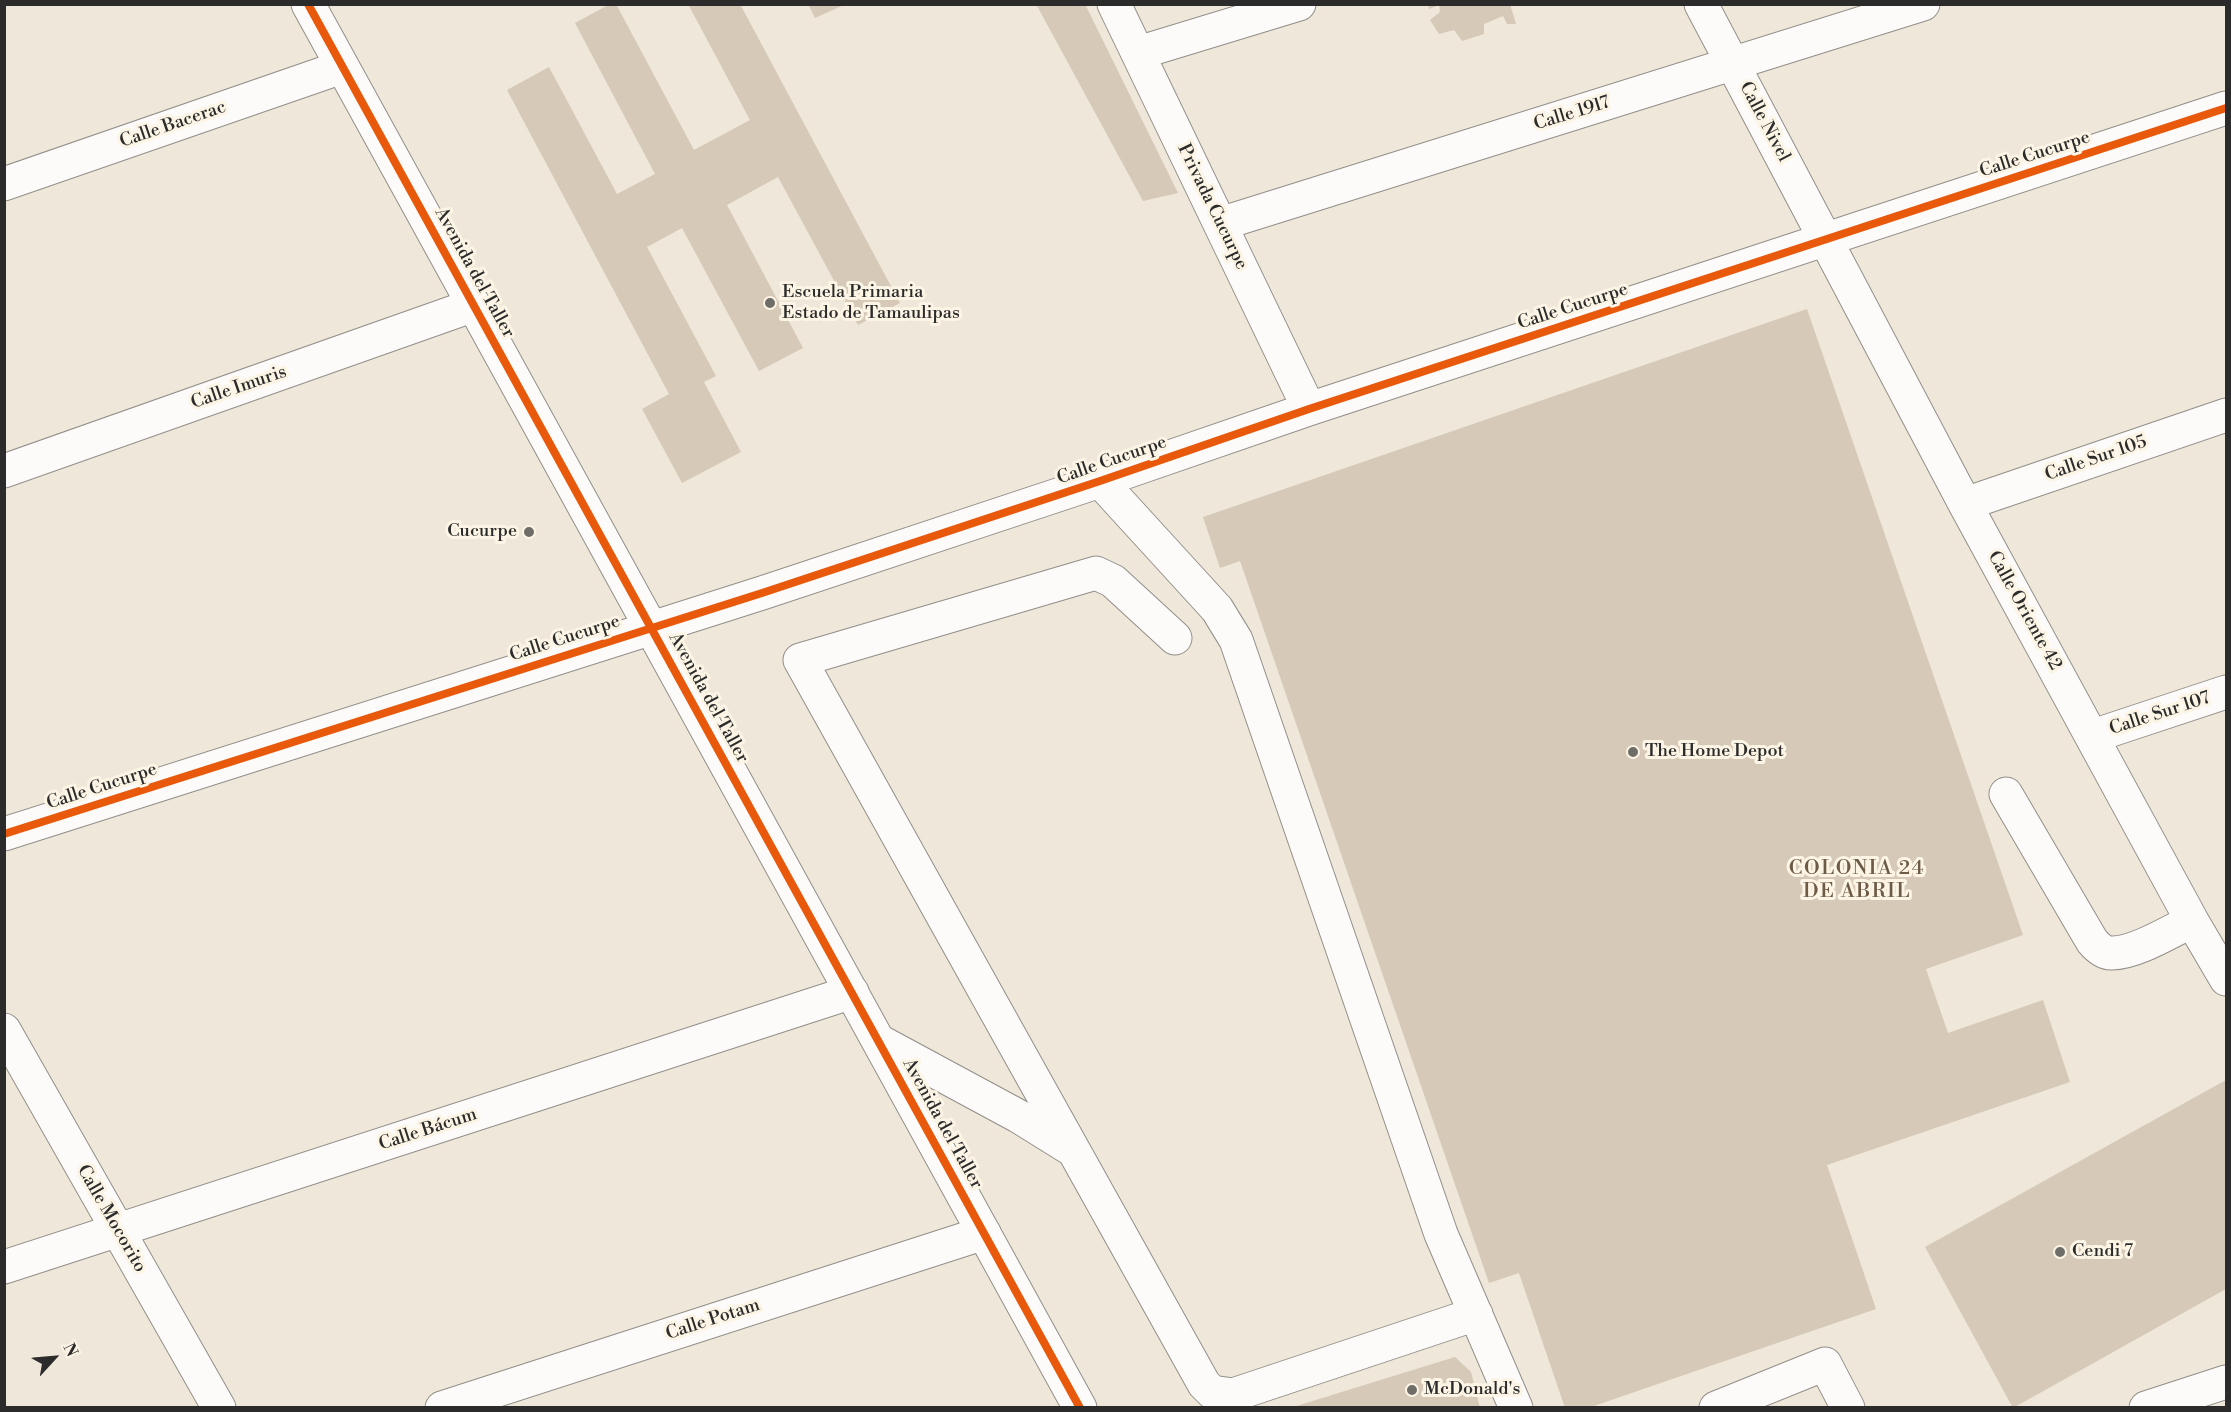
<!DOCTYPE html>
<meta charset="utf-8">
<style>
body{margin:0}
#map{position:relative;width:2231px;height:1412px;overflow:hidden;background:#eee7da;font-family:"Libre Bodoni",serif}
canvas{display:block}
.frame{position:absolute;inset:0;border:6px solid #2b2b2b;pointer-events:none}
.north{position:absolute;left:24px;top:1328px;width:60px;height:60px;-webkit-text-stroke:4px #fcf5e5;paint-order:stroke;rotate:64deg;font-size:16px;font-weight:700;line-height:24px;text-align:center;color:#2b2b2b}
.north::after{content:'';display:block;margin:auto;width:21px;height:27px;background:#2b2b2b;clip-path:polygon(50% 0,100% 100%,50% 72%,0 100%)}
</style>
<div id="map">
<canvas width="2231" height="1412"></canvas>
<div class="frame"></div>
<div class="north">N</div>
</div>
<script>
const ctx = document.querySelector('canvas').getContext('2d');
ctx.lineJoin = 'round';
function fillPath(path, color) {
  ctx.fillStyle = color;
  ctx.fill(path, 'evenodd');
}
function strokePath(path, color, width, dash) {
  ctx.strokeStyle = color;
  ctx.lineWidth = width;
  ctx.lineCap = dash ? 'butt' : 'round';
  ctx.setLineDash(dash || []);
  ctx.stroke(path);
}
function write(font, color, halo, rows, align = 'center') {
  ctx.font = font + ' "Libre Bodoni",serif';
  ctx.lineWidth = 6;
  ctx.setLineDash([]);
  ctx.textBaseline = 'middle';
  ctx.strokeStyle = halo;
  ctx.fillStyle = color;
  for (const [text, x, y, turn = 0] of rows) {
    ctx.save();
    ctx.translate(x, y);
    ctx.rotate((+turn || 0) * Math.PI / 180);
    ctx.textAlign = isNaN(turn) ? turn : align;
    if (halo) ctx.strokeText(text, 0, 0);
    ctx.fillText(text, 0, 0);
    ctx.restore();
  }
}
fillPath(new Path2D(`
 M 610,4 L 616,4 L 694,150 L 750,120 L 688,4 L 740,4 L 900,303 L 858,325 L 778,177 L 727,205 L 803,348 L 759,371 L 682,228 L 647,247 L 716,376 L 704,382 L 741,452 L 682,483 L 642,409 L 669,394 L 507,90 L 549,67 L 617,194 L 655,174 L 575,23 Z
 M 808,4 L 846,4 L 815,18 Z
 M 1036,4 L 1085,4 L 1178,193 L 1143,201 Z
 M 1428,4 L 1510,4 L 1516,24 L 1507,24 L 1503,16 L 1484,24 L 1484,34 L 1462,41 L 1454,30 L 1439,34 L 1430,20 L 1440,12 L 1439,5 L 1429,9 Z
 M 1807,309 L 2023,935 L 1926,969 L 1948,1033 L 2043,1000 L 2070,1082 L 1827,1165 L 1876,1309 L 1588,1408 L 1565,1408 L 1519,1273 L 1489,1283 L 1240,561 L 1220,568 L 1203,517 Z
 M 2226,1080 L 2226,1289 L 2013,1408 L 1925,1247 Z
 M 1455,1357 L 1471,1372 L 1480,1408 L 1290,1408 Z`), '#d6c9b8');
const minor = new Path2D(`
 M 1114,4 L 1309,409
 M 1701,4 L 1965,504 L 2192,921 L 2226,979
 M 1138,53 L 1299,4
 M 4,184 L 342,67
 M 1220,224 L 1923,4
 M 4,471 L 474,305
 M 1100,481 L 1217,609 L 1236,640 L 1441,1234 L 1516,1408
 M 1965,504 L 2226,415
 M 1175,638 L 1113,581 L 1096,573 L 800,660 L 1204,1384 L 1212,1392 L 1233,1395 L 1476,1314
 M 2093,736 L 2226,692
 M 2006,794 L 2092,941 C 2097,947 2103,953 2111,953 C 2134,954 2171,931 2192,921
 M 4,834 L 762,593 L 1100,481 L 1309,409 L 2226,108
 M 4,1030 L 219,1408
 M 879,1041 L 1018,1116 L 1071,1149
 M 4,1267 L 852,992
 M 442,1408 L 984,1233
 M 1716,1408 L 1825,1364 L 1848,1408
 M 2146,1408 L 2226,1382`);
const major = new Path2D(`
 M 308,4 L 1080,1408`);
strokePath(minor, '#928f89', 35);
strokePath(major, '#928f89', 35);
strokePath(minor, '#fcfbf9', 33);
strokePath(major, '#fcfbf9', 33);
strokePath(new Path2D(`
 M 308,4 L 1080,1408
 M 4,834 L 762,593 L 1100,481 L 1309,409 L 2226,108`), '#e8590c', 8);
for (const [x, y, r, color] of [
 [770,303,6,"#6f6d68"],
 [529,532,6,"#6f6d68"],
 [1633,752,6,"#6f6d68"],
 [2060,1252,6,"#6f6d68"],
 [1412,1390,6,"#6f6d68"]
]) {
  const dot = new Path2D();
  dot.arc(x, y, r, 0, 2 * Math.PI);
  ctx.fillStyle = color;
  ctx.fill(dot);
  strokePath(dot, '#fcf5e5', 2);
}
write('18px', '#2b2b2b', '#fcf5e5', [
 ["Calle 1917",1572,114,-17],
 ["Calle Nivel",1764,122,62],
 ["Calle Bacerac",173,125,-19],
 ["Calle Cucurpe",2035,155,-18],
 ["Privada Cucurpe",1212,207,64],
 ["Avenida del Taller",474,273,61],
 ["Calle Cucurpe",1573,307,-18],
 ["Calle Imuris",239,388,-19],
 ["Calle Sur 105",2096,459,-19],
 ["Calle Cucurpe",1112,461,-19],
 ["Calle Oriente 42",2024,611,61],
 ["Calle Cucurpe",565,639,-18],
 ["Avenida del Taller",708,698,61],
 ["Calle Sur 107",2160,714,-18],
 ["Calle Cucurpe",102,787,-18],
 ["Avenida del Taller",942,1124,61],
 ["Calle Bácum",428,1130,-18],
 ["Calle Mocorito",111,1219,60],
 ["Calle Potam",713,1320,-18]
]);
write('18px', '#2b2b2b', '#fcf5e5', [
 ["Escuela Primaria",782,293],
 ["Estado de Tamaulipas",782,314],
 ["Cucurpe",517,532,"right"],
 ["The Home Depot",1645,752],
 ["Cendi 7",2072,1252],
 ["McDonald's",1424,1390]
], 'left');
ctx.letterSpacing = '1.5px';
write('20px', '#6d5b46', '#fcf5e5', [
 ["COLONIA 24",1857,869],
 ["DE ABRIL",1857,892]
]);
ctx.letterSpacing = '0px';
</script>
